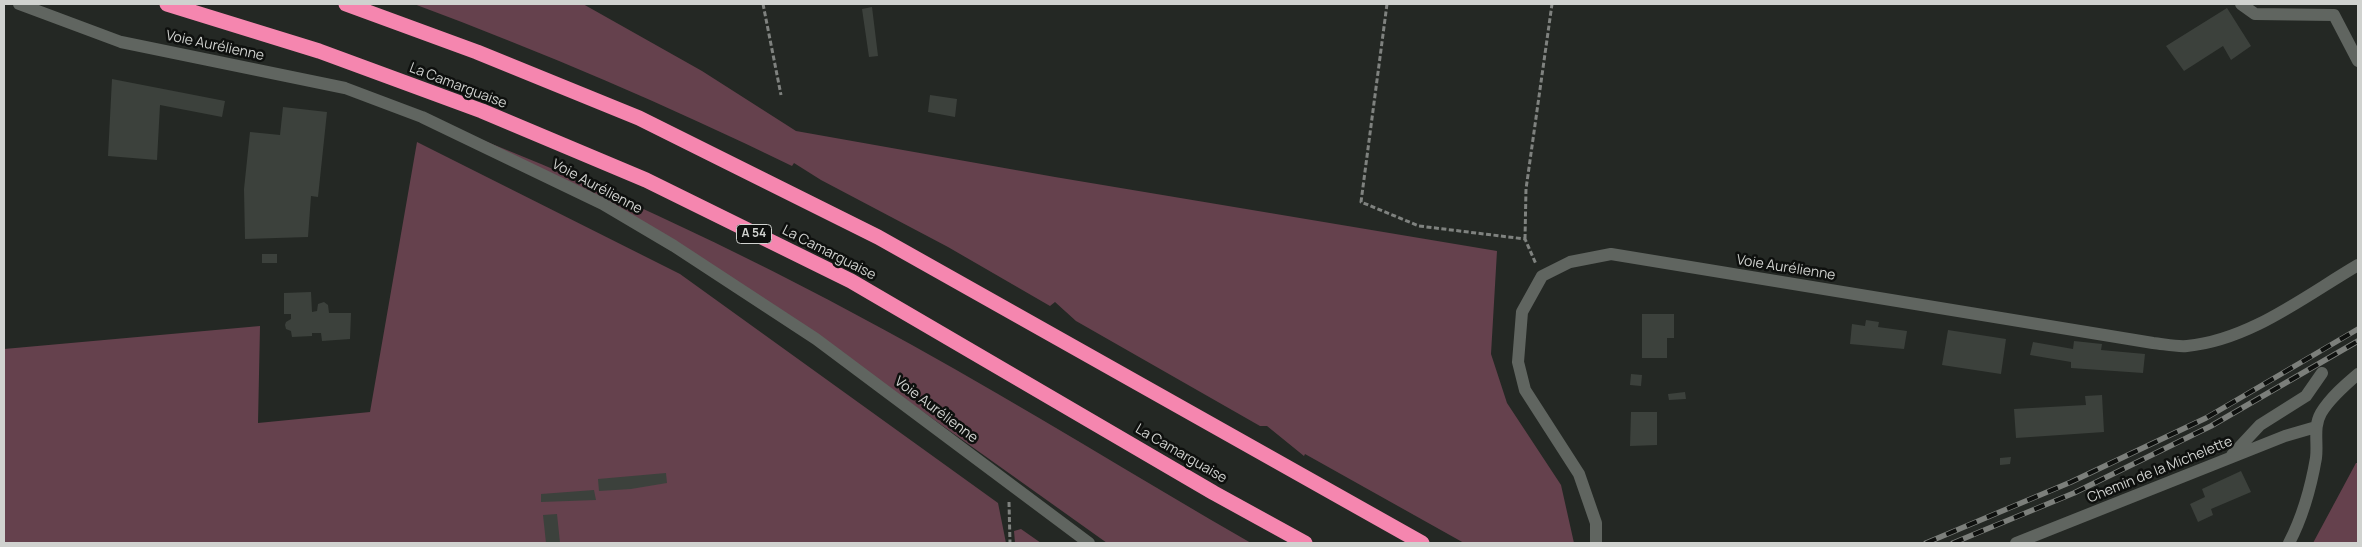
<!DOCTYPE html>
<meta charset="utf-8">
<style>
body{margin:0}
#map{position:relative;width:2362px;height:547px;overflow:hidden;background:#242824;font-family:Manrope,sans-serif}
canvas{display:block}
.frame{position:absolute;inset:0;border:5px solid #d0d2cf;pointer-events:none}
</style>
<div id="map">
<canvas width="2362" height="547"></canvas>
<div class="frame"></div>
</div>
<script>
const ctx = document.querySelector('canvas').getContext('2d');
ctx.lineJoin = 'round';
function fillPath(path, color) {
  ctx.fillStyle = color;
  ctx.fill(path, 'evenodd');
}
function strokePath(path, color, width, dash) {
  ctx.strokeStyle = color;
  ctx.lineWidth = width;
  ctx.lineCap = dash ? 'butt' : 'round';
  ctx.setLineDash(dash || []);
  ctx.stroke(path);
}
function write(font, color, halo, rows, align = 'center') {
  ctx.font = font + ' Manrope,sans-serif';
  ctx.lineWidth = 5;
  ctx.setLineDash([]);
  ctx.textBaseline = 'middle';
  ctx.strokeStyle = halo;
  ctx.fillStyle = color;
  for (const [text, x, y, turn = 0] of rows) {
    ctx.save();
    ctx.translate(x, y);
    ctx.rotate((+turn || 0) * Math.PI / 180);
    ctx.textAlign = isNaN(turn) ? turn : align;
    if (halo) ctx.strokeText(text, 0, 0);
    ctx.fillText(text, 0, 0);
    ctx.restore();
  }
}
fillPath(new Path2D(`
 M 414,4 L 583,4 L 702,71 L 796,131 L 1055,177 L 1497,251 L 1491,354 L 1507,403 L 1561,485 L 1574,543 L 1464,543 L 1305,454 L 1304,456 L 1267,426 L 1260,426 L 1076,321 L 1055,302 L 1050,306 L 948,247 L 821,180 L 794,163 L 792,166 C 669,106 543,52 414,4 Z
 M 454,129 C 612,190 764,263 912,345 C 1026,408 1138,478 1251,543 L 1107,543 L 811,332 L 737,282 Z
 M 417,142 L 680,274 L 998,503 L 1006,543 L 4,543 L 4,349 L 260,326 L 258,423 L 370,412 Z
 M 2356,463 L 2358,463 L 2358,543 L 2313,543 Z
 M 1021,529 L 1041,543 L 1015,543 L 1014,531 Z`), '#65414d');
fillPath(new Path2D(`
 M 872,7 L 878,56 L 869,57 L 862,9 Z
 M 2227,8 L 2251,46 L 2231,60 L 2223,46 L 2184,71 L 2166,46 Z
 M 112,79 L 225,101 L 222,117 L 160,105 L 157,160 L 108,156 Z
 M 930,95 L 957,99 L 955,117 L 928,112 Z
 M 283,107 L 327,112 L 318,197 L 311,196 L 308,237 L 245,239 L 244,189 L 250,132 L 280,135 Z
 M 262,254 L 277,254 L 277,263 L 262,263 Z
 M 311,292 L 312,312 L 317,311 L 318,304 L 324,302 L 328,305 L 329,313 L 351,313 L 350,339 L 322,341 L 321,333 L 312,333 L 312,336 L 292,337 L 291,331 L 286,329 L 285,325 L 286,322 L 291,319 L 291,314 L 284,314 L 284,293 Z
 M 1642,314 L 1674,314 L 1674,338 L 1667,338 L 1667,358 L 1642,358 Z
 M 1866,320 L 1879,322 L 1878,327 L 1907,331 L 1904,349 L 1850,344 L 1852,324 L 1865,326 Z
 M 1948,330 L 2006,339 L 2001,374 L 1942,365 Z
 M 2074,341 L 2102,344 L 2101,350 L 2145,354 L 2143,373 L 2071,368 L 2071,362 L 2030,355 L 2033,342 L 2073,349 Z
 M 1631,374 L 1642,375 L 1641,386 L 1630,385 Z
 M 1685,392 L 1686,399 L 1669,400 L 1668,394 Z
 M 2102,395 L 2104,432 L 2016,438 L 2014,409 L 2086,405 L 2085,396 Z
 M 1631,412 L 1657,412 L 1657,445 L 1630,446 Z
 M 2011,457 L 2010,464 L 2000,465 L 2000,458 Z
 M 2241,471 L 2251,492 L 2211,509 L 2213,515 L 2198,522 L 2190,504 L 2205,497 L 2202,489 Z
 M 666,473 L 667,483 L 631,489 L 599,491 L 598,479 Z
 M 594,490 L 596,500 L 541,502 L 541,494 Z
 M 557,514 L 560,543 L 546,543 L 543,515 Z`), '#3c413c');
strokePath(new Path2D(`
 M 763,4 L 781,95
 M 1387,4 L 1361,202 L 1419,226 L 1525,239 L 1536,264
 M 1525,239 L 1526,189 L 1552,4
 M 1009,502 L 1010,543`), '#7f827f', 3, [5, 2.5]);
strokePath(new Path2D(`
 M 19,4 L 121,42 L 345,88 L 422,117 L 603,204 L 674,246 L 816,339 L 1089,543
 M 2241,4 L 2255,14 L 2334,15 L 2358,61
 M 2232,455 L 2260,425 L 2306,396 L 2322,373
 M 1596,543 L 1596,523 L 1579,474 L 1525,390 L 1518,362 L 1522,312 L 1542,276 L 1570,262 L 1611,254 L 2153,343 C 2164,344 2176,347 2187,346 C 2250,340 2305,296 2358,265
 M 2016,543 L 2285,436 L 2316,427
 M 2289,543 C 2302,518 2311,487 2316,458 C 2318,443 2313,427 2321,413 C 2330,398 2345,385 2358,374`), '#606560', 12);
strokePath(new Path2D(`
 M 167,4 L 319,51 L 482,111 L 646,180 L 851,281 L 1214,493 L 1305,543
 M 346,4 L 477,52 L 639,118 L 878,237 L 1422,543`), '#f586af', 15);
const rail = new Path2D(`
 M 1926,543 L 2071,482 L 2206,418 L 2358,329
 M 1953,543 L 2074,493 L 2211,426 L 2358,341`);
strokePath(rail, '#7c7f7b', 5.5);
strokePath(rail, '#0e100e', 4, [11]);
for (const [x, y, w] of [
 [754,234,35]
]) {
  const box = new Path2D();
  box.roundRect(x - w / 2, y - 9.5, w, 19, 4);
  ctx.fillStyle = '#0e100e';
  ctx.fill(box);
  strokePath(box, '#d0d2cf', 1);
}
write('bold 12px', '#d0d2cf', null, [
 ["A 54",754,234]
]);
write('14px', '#d0d2cf', '#0e100e', [
 ["Voie Aurélienne",215,46,12],
 ["La Camarguaise",458,86,21],
 ["Voie Aurélienne",597,187,28],
 ["La Camarguaise",829,253,27],
 ["Voie Aurélienne",1786,268,9],
 ["Voie Aurélienne",936,410,37],
 ["La Camarguaise",1181,454,30],
 ["Chemin de la Michelette",2160,470,-22]
]);
</script>
